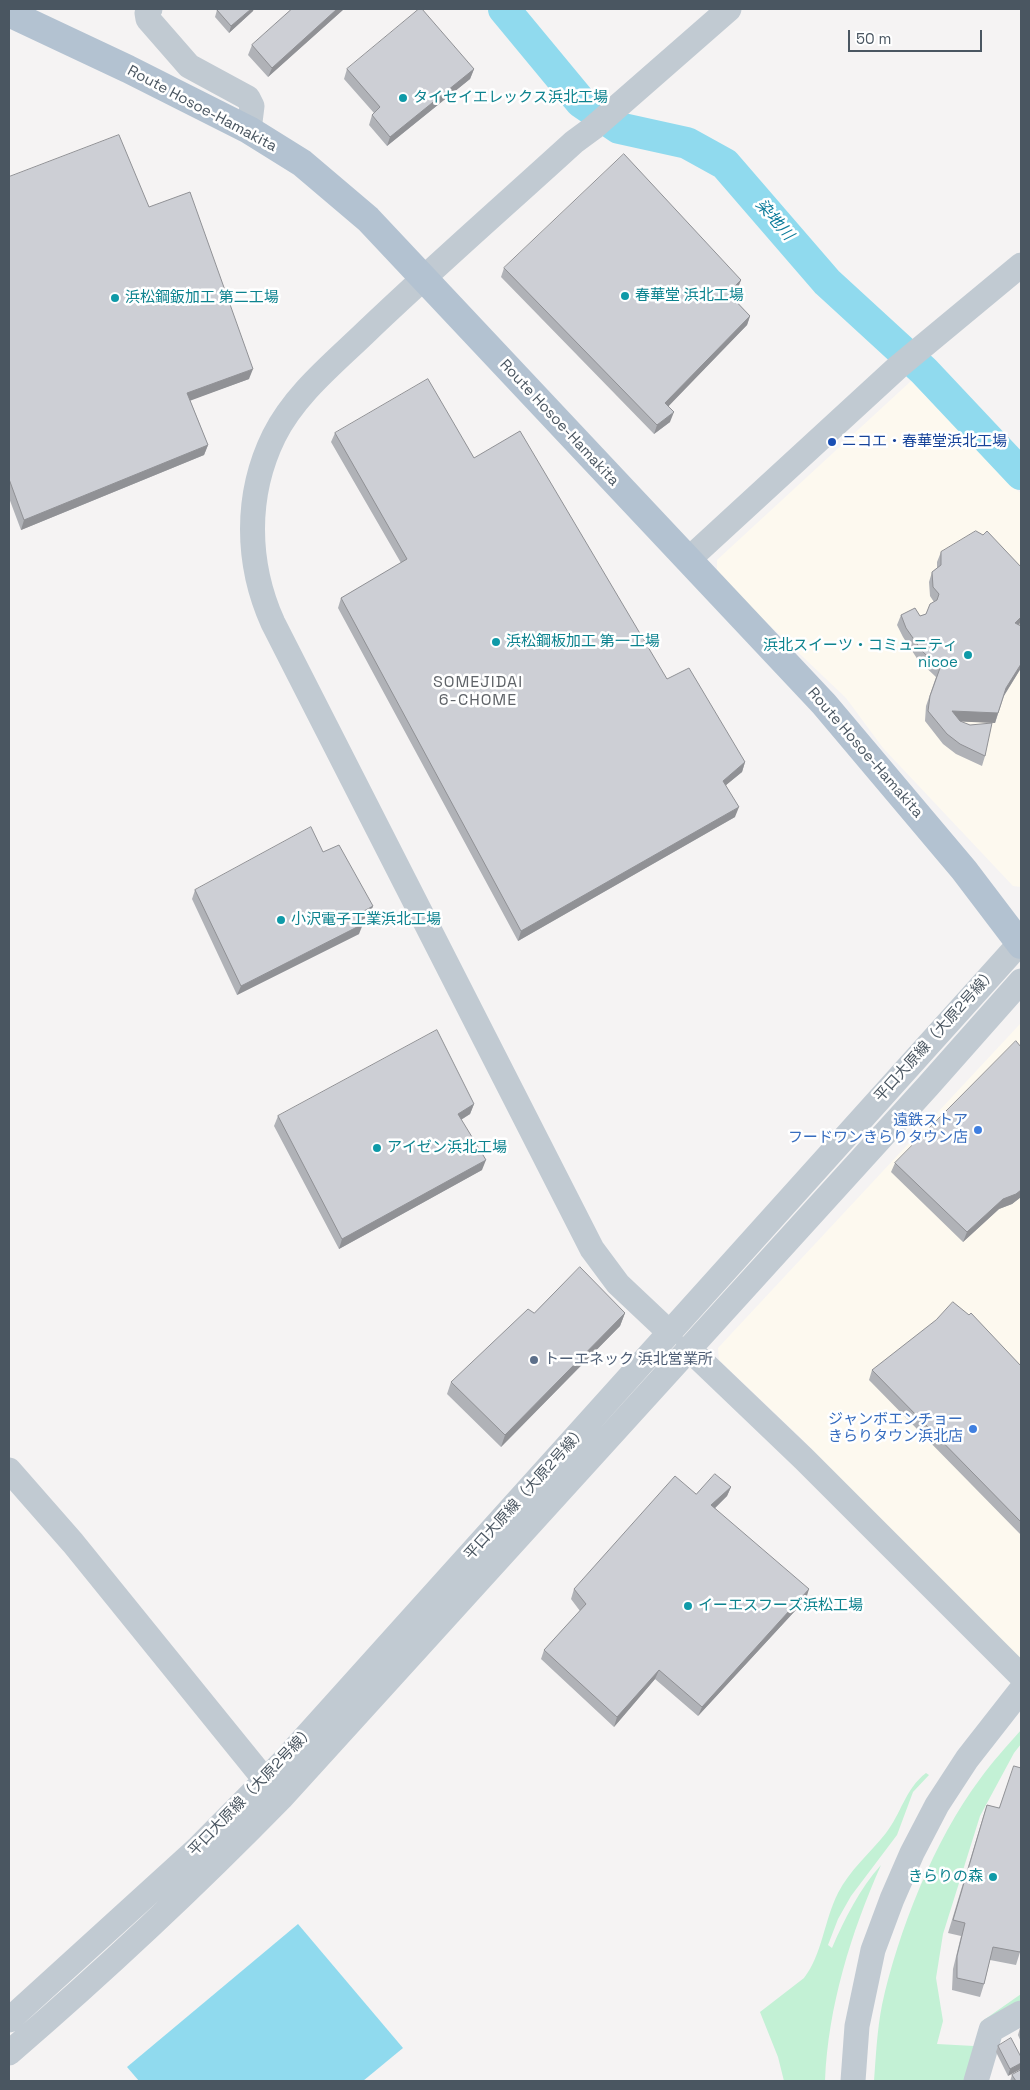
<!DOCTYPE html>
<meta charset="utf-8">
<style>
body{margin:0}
#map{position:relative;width:1030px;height:2090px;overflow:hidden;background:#f5f3f3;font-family:"Space Grotesk",sans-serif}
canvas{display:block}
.frame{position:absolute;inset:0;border:10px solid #4a5661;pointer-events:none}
.scale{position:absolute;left:848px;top:30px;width:134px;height:22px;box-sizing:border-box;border:2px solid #4a5661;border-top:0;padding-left:6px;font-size:15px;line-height:18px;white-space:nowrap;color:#4a5661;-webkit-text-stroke:4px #fff;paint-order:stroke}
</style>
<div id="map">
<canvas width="1030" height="2090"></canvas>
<div class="frame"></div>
<div class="scale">50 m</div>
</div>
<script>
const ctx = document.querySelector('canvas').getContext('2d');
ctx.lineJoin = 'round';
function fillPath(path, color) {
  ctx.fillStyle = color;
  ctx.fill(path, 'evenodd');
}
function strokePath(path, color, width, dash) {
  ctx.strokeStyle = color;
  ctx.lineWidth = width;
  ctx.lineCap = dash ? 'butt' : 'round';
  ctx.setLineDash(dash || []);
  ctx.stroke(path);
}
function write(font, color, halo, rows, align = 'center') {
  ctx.font = font + ' "Space Grotesk","Noto Sans JP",sans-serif';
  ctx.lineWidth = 5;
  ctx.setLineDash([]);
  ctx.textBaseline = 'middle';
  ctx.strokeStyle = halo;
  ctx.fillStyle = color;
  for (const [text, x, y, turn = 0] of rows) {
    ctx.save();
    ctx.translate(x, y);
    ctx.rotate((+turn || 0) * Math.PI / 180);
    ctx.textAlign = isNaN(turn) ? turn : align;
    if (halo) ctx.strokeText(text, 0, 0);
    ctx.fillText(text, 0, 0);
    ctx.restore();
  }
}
fillPath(new Path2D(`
 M 911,381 L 1021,494 L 1021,887 L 1013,886 L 883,748 L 846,698 L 717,575 L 717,560 Z
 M 1020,1024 L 1021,1027 L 1021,1657 L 1019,1659 L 802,1439 L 719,1360 L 718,1348 Z`), '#fdf9ef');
fillPath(new Path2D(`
 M 1021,1730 L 1021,1744 L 1014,1753 L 980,1816 L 943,1934 L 936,1978 L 943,2021 L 937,2044 L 974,2046 L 981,2022 L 1021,1994 L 1021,2002 L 964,2081 L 874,2081 C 876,2056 877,2030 882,2005 C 898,1932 934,1840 980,1779 C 992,1762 1007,1746 1021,1730 Z
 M 926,1773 L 929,1775 L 913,1792 L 897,1835 L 851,1896 L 838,1919 L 828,1945 L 832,1948 C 844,1920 860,1888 881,1865 C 851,1933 828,2006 825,2081 L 784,2081 L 778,2057 L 760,2012 L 804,1978 C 822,1955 824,1921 838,1893 C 849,1871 870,1853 886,1833 C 901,1814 905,1789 926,1773 Z`), '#c3f1d5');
fillPath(new Path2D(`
 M 298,1924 L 403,2048 L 363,2081 L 139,2081 L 127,2067 Z`), '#90daee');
strokePath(new Path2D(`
 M 504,9 L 581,102 L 619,128 L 687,143 L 725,164 L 827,282 L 924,371 L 1021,474`), '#90daee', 32);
strokePath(new Path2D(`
 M 150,9 L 147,13 L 148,19 L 189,66 L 248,98 L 252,106 L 249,130
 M 688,560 L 898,367 L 1021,265
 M 670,1333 L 618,1284 L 592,1249 L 273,623 C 246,563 245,495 274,436 C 295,394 334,363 367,331 C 434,267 505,205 574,142 L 593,128 L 729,9
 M 688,1348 L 804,1459 L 1021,1676
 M 9,1470 L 73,1543 L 265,1780
 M 9,2020 L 197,1849 L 282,1763 L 1020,943
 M 9,2053 C 103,1972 194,1887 281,1798 L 928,1086 L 1021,981
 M 853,2081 L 857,2026 L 873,1950 L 892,1899 L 912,1853 L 937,1805 L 967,1759 L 1021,1690
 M 976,2081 L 991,2030 L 1021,2013`), '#c1cad2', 25);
strokePath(new Path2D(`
 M 9,13 L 128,69 L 249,130 L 302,163 L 368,219 L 824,704 L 964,870 L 1021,945`), '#b3c2d1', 28);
fillPath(new Path2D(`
 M 292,9 L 344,9 L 268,77 L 248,55 L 252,45 Z
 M 217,10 L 253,11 L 229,33 L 215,17 Z
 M 347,69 L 474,69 L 470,79 L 387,146 L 369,125 L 372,115 L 374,113 L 344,79 Z
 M 9,177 L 149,207 L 249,379 L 190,400 L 208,445 L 204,455 L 21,530 L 9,498 Z
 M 504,268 L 741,280 L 737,290 L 731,296 L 750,316 L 747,325 L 668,406 L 670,422 L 654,434 L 501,277 Z
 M 335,433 L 474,458 L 667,679 L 745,762 L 742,772 L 726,785 L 735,817 L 518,941 L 338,608 L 341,598 L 401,563 L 331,442 Z
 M 941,552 L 1021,626 L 1021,668 L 1004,696 L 995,723 L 961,721 L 985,756 L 982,766 L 956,754 L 943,744 L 925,721 L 926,706 L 936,677 L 918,660 L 903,637 L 897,625 L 901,615 L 920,616 L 926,614 L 934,602 L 930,596 L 929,582 L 932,572 L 937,568 L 937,562 Z
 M 323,852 L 373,906 L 369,916 L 360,921 L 359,934 L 237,995 L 192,899 L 195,890 Z
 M 1021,1047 L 1021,1197 L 1012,1204 L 999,1209 L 963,1242 L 891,1172 L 895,1163 Z
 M 474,1104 L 470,1114 L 461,1120 L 482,1170 L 339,1249 L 274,1126 L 278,1116 Z
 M 534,1313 L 625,1313 L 620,1326 L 501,1447 L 447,1394 L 451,1382 Z
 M 1021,1366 L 1021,1535 L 869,1380 L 872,1370 Z
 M 731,1487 L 727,1496 L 715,1508 L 806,1599 L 698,1716 L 655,1679 L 614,1727 L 541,1659 L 544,1650 L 580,1611 L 571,1599 L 574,1589 L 696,1494 Z
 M 987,1805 L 999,1808 L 1021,1949 L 1016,1965 L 990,1960 L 984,1984 L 980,1997 L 952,1990 L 953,1969 L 961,1936 L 948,1933 L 983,1817 Z
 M 1020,2028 L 1021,2028 L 1021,2042 L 1018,2035 Z
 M 998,2046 L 1021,2057 L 1008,2076 L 996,2052 Z
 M 1012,2075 L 1021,2081 L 1010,2081 Z`), '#b0b2b7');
fillPath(new Path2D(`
 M 251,9 L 254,9 L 253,11 L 229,33 L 231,26 Z
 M 337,9 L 344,9 L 268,77 L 272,68 Z
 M 474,69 L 470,79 L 387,146 L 390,137 Z
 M 741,280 L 737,290 L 724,303 L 728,293 Z
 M 750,316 L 747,325 L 662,413 L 665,403 Z
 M 253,369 L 249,379 L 184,403 L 187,393 Z
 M 674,412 L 670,422 L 654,434 L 657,425 Z
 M 208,445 L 204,455 L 21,530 L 24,520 Z
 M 1021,617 L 1021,621 L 1019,625 L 1015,623 Z
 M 1021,664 L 1021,668 L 1003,697 L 1006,688 Z
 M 952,711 L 998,713 L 995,723 L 948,721 Z
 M 745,762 L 742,772 L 720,790 L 723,781 Z
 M 739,807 L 735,817 L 518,941 L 521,931 Z
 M 373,906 L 369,916 L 353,925 L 357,915 Z
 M 363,924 L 359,934 L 237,995 L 241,986 Z
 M 474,1104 L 470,1114 L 454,1124 L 458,1114 Z
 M 486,1160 L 482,1170 L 339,1249 L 342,1239 Z
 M 1021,1190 L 1021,1197 L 1012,1204 L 999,1209 L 963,1242 L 967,1232 L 1003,1199 Z
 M 625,1313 L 620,1326 L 501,1447 L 505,1435 Z
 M 731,1487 L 727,1496 L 708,1515 L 711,1505 Z
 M 809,1589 L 806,1599 L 698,1716 L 702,1707 Z
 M 659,1670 L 655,1679 L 614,1727 L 617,1717 Z
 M 1021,2063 L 1021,2069 L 1008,2076 L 1010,2069 Z`), '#909195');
const building = new Path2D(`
 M 218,9 L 251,9 L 231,26 L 217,10 Z
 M 292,9 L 337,9 L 272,68 L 252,45 Z
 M 419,9 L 422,9 L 474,69 L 390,137 L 372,115 L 380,107 L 347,69 Z
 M 119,135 L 149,207 L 190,192 L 253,369 L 187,393 L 208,445 L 24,520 L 9,479 L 9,177 Z
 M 624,154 L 741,280 L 728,293 L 750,316 L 665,403 L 674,412 L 657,425 L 504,268 Z
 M 428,379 L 474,458 L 520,431 L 667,679 L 689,668 L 745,762 L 723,781 L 739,807 L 521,931 L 341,598 L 407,559 L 335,433 Z
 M 976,531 L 983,535 L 987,531 L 1021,567 L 1021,617 L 1015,623 L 1021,626 L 1021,664 L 1006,688 L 998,713 L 952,711 L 960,721 L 970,725 L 992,723 L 985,756 L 960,744 L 947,734 L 928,711 L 930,696 L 940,668 L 922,651 L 906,628 L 901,615 L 915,608 L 920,616 L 926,614 L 930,604 L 937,600 L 939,594 L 933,587 L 932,572 L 941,565 L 941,552 Z
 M 311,827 L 323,852 L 339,845 L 373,906 L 357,915 L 363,924 L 241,986 L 195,890 Z
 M 437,1030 L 474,1104 L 458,1114 L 486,1160 L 342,1239 L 278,1116 Z
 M 1016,1041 L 1021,1047 L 1021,1190 L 1016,1194 L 1003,1199 L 967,1232 L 895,1163 Z
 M 580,1267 L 625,1313 L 505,1435 L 451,1382 L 528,1309 L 534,1313 Z
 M 953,1302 L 969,1315 L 971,1313 L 1021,1366 L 1021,1522 L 872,1370 L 936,1320 Z
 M 715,1474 L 731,1487 L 711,1505 L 809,1589 L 702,1707 L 659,1670 L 617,1717 L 544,1650 L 586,1604 L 574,1589 L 675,1476 L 696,1494 Z
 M 1014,1766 L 1021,1768 L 1021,1949 L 1020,1952 L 993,1947 L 984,1984 L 957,1978 L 957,1956 L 965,1923 L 953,1920 L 987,1805 L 999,1808 Z
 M 1011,2038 L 1021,2057 L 1021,2063 L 1010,2069 L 998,2046 Z
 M 1021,2070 L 1021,2081 L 1016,2081 L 1012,2075 Z`);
fillPath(building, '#cdcfd5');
strokePath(building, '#909195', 1);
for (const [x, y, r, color] of [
 [403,98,5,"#0f9aa8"],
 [625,296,5,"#0f9aa8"],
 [115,298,5,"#0f9aa8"],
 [832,442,5,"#1a4fb4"],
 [496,642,5,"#0f9aa8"],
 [968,655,5,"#0f9aa8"],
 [281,920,5,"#0f9aa8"],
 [978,1130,5,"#3f7fe0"],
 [377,1148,5,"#0f9aa8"],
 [534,1360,5,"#5c6f8a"],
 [973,1429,5,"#3f7fe0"],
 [688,1606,5,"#0f9aa8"],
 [993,1877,5,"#0f9aa8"]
]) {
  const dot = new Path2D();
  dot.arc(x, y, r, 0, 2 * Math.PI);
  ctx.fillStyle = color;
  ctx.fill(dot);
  strokePath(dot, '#fff', 2);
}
write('15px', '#0d838f', '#fff', [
 ["タイセイエレックス浜北工場",413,98],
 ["春華堂 浜北工場",635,296],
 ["浜松鋼鈑加工 第二工場",125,298],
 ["浜松鋼板加工 第一工場",506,642],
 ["浜北スイーツ・コミュニティ",958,646,"right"],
 ["nicoe",958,663,"right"],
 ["小沢電子工業浜北工場",291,920],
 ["アイゼン浜北工場",387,1148],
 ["イーエスフーズ浜松工場",698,1606],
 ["きらりの森",983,1877,"right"]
], 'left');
write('15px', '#4a5661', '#fff', [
 ["Route Hosoe-Hamakita",202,109,28],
 ["Route Hosoe-Hamakita",559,423,47],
 ["Route Hosoe-Hamakita",865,753,49],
 ["平口大原線（大原2号線）",936,1035,-48],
 ["平口大原線（大原2号線）",526,1493,-48],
 ["平口大原線（大原2号線）",252,1791,-46]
]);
write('15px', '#164399', '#fff', [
 ["ニコエ・春華堂浜北工場",842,442]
], 'left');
write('15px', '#366cbe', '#fff', [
 ["遠鉄ストア",968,1121],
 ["フードワンきらりタウン店",968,1138],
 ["ジャンボエンチョー",963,1420],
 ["きらりタウン浜北店",963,1437]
], 'right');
write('15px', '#4e5e75', '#fff', [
 ["トーエネック 浜北営業所",544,1360]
], 'left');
write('italic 16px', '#0c7c9b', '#fff', [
 ["染地川",774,220,49]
]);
ctx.letterSpacing = '1px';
write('16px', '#5f6368', '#fff', [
 ["SOMEJIDAI",478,683],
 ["6-CHOME",478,701]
]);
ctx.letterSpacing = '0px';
</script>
